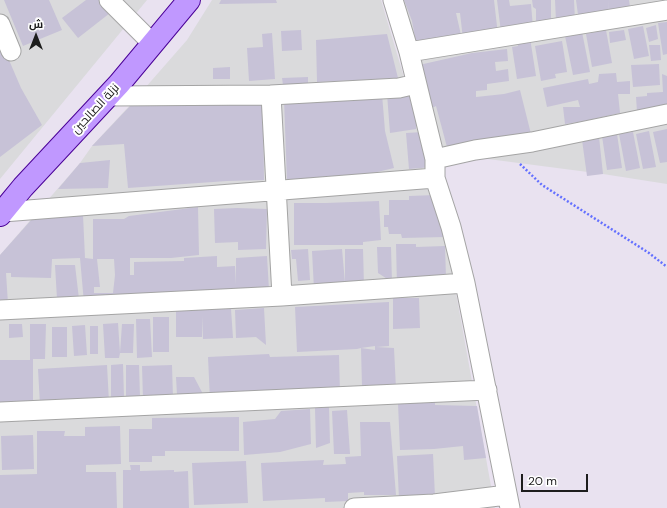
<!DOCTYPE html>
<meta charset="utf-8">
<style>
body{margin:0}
#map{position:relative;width:667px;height:508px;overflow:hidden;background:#e9e2f0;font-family:"DM Sans",Cairo,sans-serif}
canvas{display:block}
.north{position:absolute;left:16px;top:16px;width:40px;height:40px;-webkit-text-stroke:3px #fff;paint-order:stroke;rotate:0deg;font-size:11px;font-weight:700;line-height:16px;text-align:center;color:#1d1d1d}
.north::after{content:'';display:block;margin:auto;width:14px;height:18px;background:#1d1d1d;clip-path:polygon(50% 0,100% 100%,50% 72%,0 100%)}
.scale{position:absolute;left:521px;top:474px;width:67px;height:18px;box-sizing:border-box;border:2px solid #1d1d1d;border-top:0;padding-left:5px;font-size:12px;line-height:14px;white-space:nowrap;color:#1d1d1d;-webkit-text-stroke:3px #fff;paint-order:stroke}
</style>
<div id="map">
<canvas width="667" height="508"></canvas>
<div class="north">ش</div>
<div class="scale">20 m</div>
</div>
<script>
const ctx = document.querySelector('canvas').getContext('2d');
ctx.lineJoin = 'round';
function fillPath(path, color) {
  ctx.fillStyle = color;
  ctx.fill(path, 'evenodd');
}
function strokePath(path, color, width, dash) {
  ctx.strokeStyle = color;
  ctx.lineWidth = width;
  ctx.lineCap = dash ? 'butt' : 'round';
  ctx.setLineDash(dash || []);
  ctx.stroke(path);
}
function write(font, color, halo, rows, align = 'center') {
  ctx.font = font + ' "DM Sans",Cairo,sans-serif';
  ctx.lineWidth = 4;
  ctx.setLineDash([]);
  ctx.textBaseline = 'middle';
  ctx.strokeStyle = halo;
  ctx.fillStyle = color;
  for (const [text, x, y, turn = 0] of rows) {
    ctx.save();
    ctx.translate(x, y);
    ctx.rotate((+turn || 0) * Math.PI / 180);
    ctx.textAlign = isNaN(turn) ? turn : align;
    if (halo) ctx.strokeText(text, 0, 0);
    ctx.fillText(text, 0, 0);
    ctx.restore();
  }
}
fillPath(new Path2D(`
 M 0,0 L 147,0 L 0,179 Z
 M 212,0 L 381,0 L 409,94 L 423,130 L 438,194 L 495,508 L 0,508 L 0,255 L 80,163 L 92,146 L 131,104 L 187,40 Z
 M 402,0 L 667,0 L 667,184 L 603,174 L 442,153 Z`), '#dadadc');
fillPath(new Path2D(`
 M 4,0 L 49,0 L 62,30 L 23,46 Z
 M 86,0 L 100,0 L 110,13 L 78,38 L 62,18 Z
 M 221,0 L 276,0 L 277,3 L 219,4 Z
 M 404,0 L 494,0 L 498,35 L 463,39 L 460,13 L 456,13 L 461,35 L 416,43 L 412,21 Z
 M 497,0 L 509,0 L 510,6 L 531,4 L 533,28 L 501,32 Z
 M 532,0 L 551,0 L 551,28 L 536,22 L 536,9 L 533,7 Z
 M 555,0 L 574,0 L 575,21 L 556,21 Z
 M 576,0 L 608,0 L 610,19 L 579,22 Z
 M 608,0 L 629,0 L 631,14 L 610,16 Z
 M 667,22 L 667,54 L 663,55 L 658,23 Z
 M 656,25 L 658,39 L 649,42 L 646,28 Z
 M 643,26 L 649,56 L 634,59 L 628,29 Z
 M 301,30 L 302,50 L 282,51 L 281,31 Z
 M 606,30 L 612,63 L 592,67 L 586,34 Z
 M 624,30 L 626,40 L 610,43 L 609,32 Z
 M 582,32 L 590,72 L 573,75 L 565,36 Z
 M 272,33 L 275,79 L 249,81 L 247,48 L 263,47 L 262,34 Z
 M 387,34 L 398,78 L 317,82 L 316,40 Z
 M 530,38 L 536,76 L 517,79 L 512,47 L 518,46 L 517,40 Z
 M 0,39 L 21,88 L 42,125 L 0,157 Z
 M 562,41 L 567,72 L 555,74 L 556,78 L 541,81 L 535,46 Z
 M 649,45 L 660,45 L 661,60 L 651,61 Z
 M 507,49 L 508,61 L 495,62 L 496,71 L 508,69 L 509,81 L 487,84 L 487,90 L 476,91 L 476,97 L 504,94 L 520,90 L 531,134 L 447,147 L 436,106 L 430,109 L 419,65 L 472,53 Z
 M 659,64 L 660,85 L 633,87 L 631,65 Z
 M 230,67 L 230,79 L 213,79 L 213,68 Z
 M 616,73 L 617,82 L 630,81 L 630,94 L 618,94 L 620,113 L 584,121 L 565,124 L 563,107 L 580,107 L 578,100 L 547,107 L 543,88 L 588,79 L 589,84 L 598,82 L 599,74 Z
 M 662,74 L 667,76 L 667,113 L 637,112 L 636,97 L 647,96 L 647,93 L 663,92 Z
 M 308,77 L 308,84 L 283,85 L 282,78 Z
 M 382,94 L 385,131 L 394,168 L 356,177 L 287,182 L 284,99 Z
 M 387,94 L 409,94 L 417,115 L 416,129 L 390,133 Z
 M 263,103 L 264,180 L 227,181 L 128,188 L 124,144 L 92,146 L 131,105 Z
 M 667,129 L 667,162 L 660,163 L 653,132 Z
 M 649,131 L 656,167 L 643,169 L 636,134 Z
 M 423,132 L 432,167 L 409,169 L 406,133 Z
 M 633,132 L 640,168 L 626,171 L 619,134 Z
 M 617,134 L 622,168 L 607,170 L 602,136 Z
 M 599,137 L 603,174 L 587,176 L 582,140 Z
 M 110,160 L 108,188 L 58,189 L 80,163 Z
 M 436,195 L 445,237 L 402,238 L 401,234 L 389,234 L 388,227 L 384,227 L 384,215 L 389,215 L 389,200 L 409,200 L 409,196 Z
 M 379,201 L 381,240 L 363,242 L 363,245 L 294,245 L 294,203 L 326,203 Z
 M 198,207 L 199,255 L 171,258 L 130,258 L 130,275 L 134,275 L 134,262 L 184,261 L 184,258 L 217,256 L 217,267 L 235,266 L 236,285 L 236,258 L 267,256 L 269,290 L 84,303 L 80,258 L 52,259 L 51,278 L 11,277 L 11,273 L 6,273 L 8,304 L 0,304 L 0,255 L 33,218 L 83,215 L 85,258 L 93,259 L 93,219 L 124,219 L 129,216 ZM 97,259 L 114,259 L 115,275 L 113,293 L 94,293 L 94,287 L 100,287 Z
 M 237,208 L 267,209 L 266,249 L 238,250 L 238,242 L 215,243 L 214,209 Z
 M 396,244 L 416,244 L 416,247 L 445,246 L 446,278 L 397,286 Z
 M 377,247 L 391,247 L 392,282 L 378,273 Z
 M 308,249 L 310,280 L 298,281 L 296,259 L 292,259 L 291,250 Z
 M 342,249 L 345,283 L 345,249 L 363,249 L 364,286 L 314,289 L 312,251 Z
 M 55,265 L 75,265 L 79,299 L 57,299 Z
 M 393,298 L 419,298 L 420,328 L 393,329 Z
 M 389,302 L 389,346 L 376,347 L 394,348 L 396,389 L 362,387 L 361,348 L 375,350 L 375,346 L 361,348 L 357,349 L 297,352 L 295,307 Z
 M 264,308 L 266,345 L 256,337 L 236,338 L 235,310 Z
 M 231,309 L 233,338 L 203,339 L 202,316 L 202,337 L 176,337 L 176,310 Z
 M 153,317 L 169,317 L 169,352 L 153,352 Z
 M 136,319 L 150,319 L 152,357 L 137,358 Z
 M 118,323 L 120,353 L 119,358 L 105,358 L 103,324 Z
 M 9,324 L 22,324 L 23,337 L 9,338 Z
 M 30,324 L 46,324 L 45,359 L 33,359 L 33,406 L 0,407 L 0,360 L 30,360 Z
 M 122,324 L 134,324 L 133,353 L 120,353 Z
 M 85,325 L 87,355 L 74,356 L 72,326 Z
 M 90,326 L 98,326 L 98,354 L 90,354 Z
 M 52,327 L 67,327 L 67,357 L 52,357 Z
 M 269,354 L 270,357 L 339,355 L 340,394 L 210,400 L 208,357 Z
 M 123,364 L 124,398 L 111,399 L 111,365 Z
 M 107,365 L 109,402 L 40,405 L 38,369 Z
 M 126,365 L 139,365 L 140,397 L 126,398 Z
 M 172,365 L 173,398 L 143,399 L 142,366 Z
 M 176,377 L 194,377 L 203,394 L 177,395 Z
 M 435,402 L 435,405 L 477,406 L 486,458 L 464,460 L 463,446 L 434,449 L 400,450 L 398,403 Z
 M 329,407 L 330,443 L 316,448 L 315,408 Z
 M 310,409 L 311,444 L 280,452 L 244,455 L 243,422 L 275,419 L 281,411 Z
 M 347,410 L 350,454 L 334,454 L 332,411 Z
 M 239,417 L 239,451 L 165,451 L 165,456 L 152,456 L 152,462 L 129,462 L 129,429 L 152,429 L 152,418 Z
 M 360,422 L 390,422 L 396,495 L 364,495 L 364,492 L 348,493 L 348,501 L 325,502 L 325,498 L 263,501 L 261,463 L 324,460 L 323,465 L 346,464 L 345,457 L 361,456 Z
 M 120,426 L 121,464 L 86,465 L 86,472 L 116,472 L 117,508 L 0,508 L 0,475 L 37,474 L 37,431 L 65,431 L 64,436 L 85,436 L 85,427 Z
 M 33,435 L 34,469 L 2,470 L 1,436 Z
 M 433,454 L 435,497 L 399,499 L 397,456 Z
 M 246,461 L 248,503 L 194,505 L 192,463 Z
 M 130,465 L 140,465 L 140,471 L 174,470 L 174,472 L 188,471 L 189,508 L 123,508 L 123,470 L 131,470 Z`), '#c7c2d7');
const street = new Path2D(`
 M 109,0 L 153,44
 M 393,0 L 409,52 L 435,159 L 435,178 L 451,227 L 465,283 L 510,508
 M 0,24 L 11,51
 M 409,52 L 667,10
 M 271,95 L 282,296
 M 109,96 L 271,95 L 399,88 L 416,84
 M 435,159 L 475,150 L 532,142 L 667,114
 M 3,212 L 435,178
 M 0,310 L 282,296 L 465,283
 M 0,412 L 487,390
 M 354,508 L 434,504 L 507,495`);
const primary = new Path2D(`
 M 0,215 L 23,187 L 119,84 L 189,0`);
strokePath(street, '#a4a4a4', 21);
strokePath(primary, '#4a0097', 24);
strokePath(new Path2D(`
 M 520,164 L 542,185 L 649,253 L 667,267`), '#6470ff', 2.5, [2, 2]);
strokePath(street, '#fff', 19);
strokePath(primary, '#c098ff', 22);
write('12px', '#1d1d1d', '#fff', [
 ["نزلة الصالحين",96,109,-47]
]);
</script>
